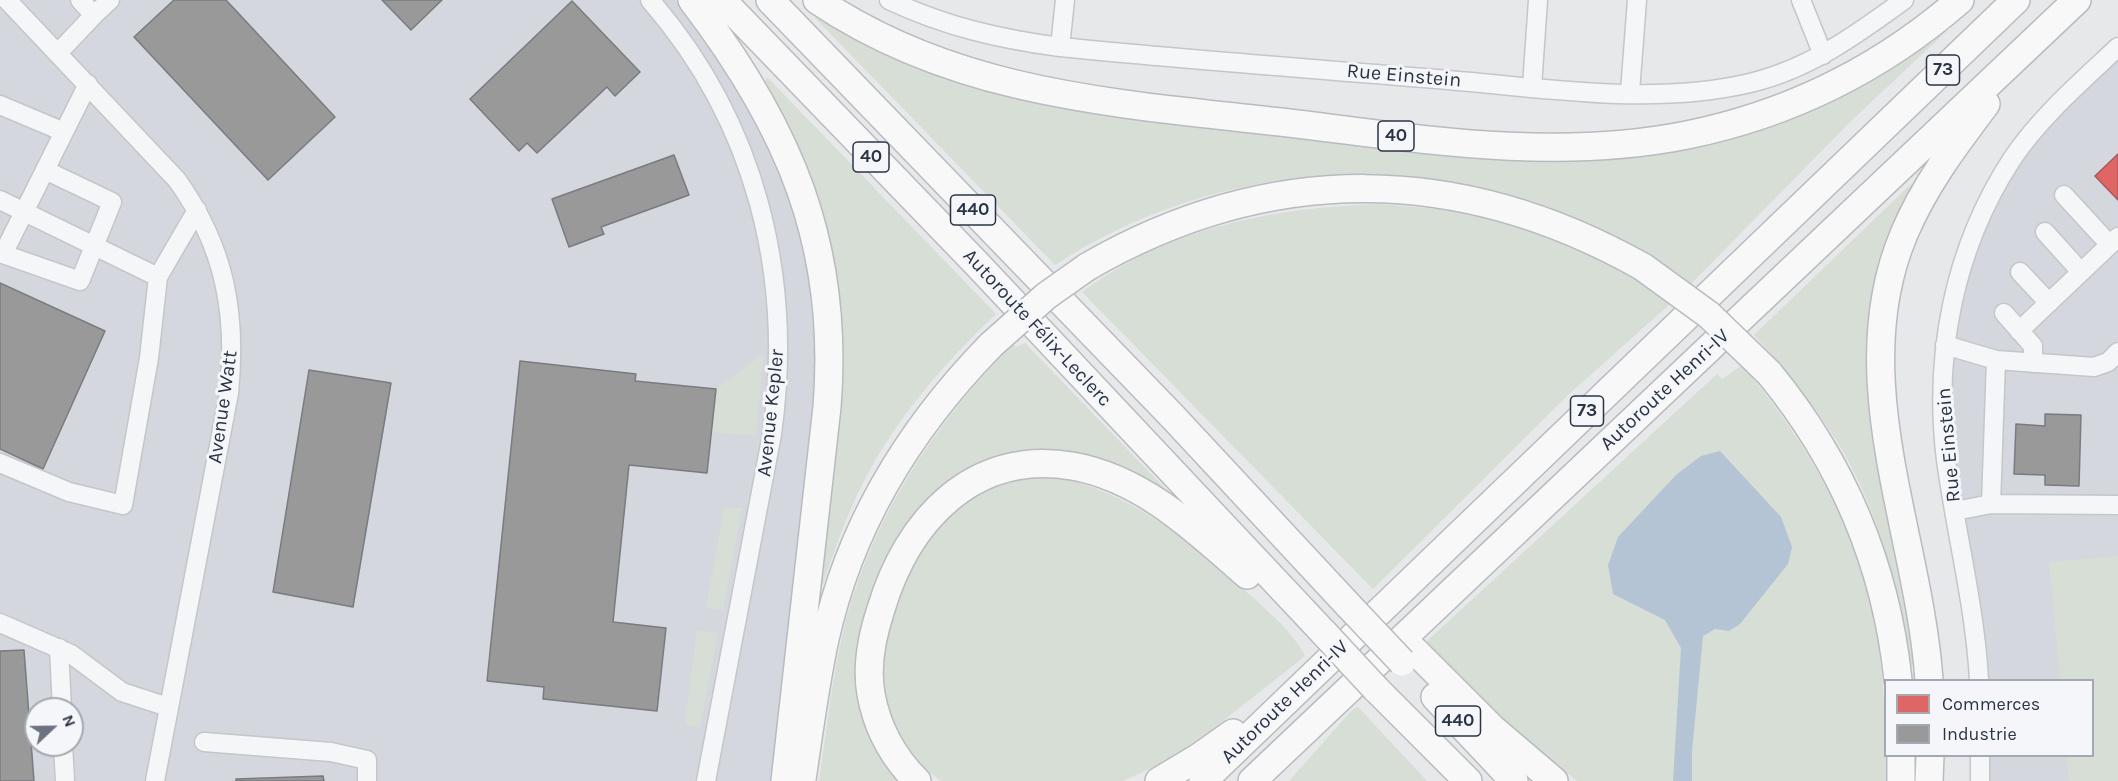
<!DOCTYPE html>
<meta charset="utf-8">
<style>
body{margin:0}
#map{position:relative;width:2118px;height:781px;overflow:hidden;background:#e6e8ea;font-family:Karla,sans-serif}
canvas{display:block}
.legend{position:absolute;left:1884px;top:679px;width:210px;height:78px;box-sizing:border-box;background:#f4f6f9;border:2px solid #a4a8b1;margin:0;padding:8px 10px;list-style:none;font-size:18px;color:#2b3445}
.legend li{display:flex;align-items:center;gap:12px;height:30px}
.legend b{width:30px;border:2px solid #a4a8b1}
.north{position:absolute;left:24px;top:697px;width:60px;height:60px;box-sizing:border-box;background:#f4f6f9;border:2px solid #a4a8b1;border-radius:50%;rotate:68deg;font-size:16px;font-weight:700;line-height:24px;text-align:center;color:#2b3445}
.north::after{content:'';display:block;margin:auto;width:21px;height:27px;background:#6c737f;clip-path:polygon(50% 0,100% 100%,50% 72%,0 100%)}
</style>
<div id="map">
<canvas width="2118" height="781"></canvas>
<ul class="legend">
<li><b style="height:16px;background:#e06666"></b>Commerces</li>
<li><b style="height:16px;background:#999"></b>Industrie</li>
</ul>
<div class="north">N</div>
</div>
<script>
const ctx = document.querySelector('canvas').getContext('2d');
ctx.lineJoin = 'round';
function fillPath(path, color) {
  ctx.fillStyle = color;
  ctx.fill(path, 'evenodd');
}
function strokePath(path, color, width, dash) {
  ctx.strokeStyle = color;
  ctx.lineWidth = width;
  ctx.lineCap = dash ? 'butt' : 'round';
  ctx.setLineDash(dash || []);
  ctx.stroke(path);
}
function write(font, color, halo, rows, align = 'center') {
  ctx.font = font + ' Karla,sans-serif';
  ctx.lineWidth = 6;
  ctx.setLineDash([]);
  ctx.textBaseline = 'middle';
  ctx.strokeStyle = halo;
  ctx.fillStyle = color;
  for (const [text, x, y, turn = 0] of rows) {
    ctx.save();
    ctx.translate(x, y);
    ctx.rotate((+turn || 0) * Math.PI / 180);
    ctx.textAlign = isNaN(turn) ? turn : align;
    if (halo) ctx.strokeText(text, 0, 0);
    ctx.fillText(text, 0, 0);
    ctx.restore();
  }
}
fillPath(new Path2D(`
 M 0,0 L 677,0 L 700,29 L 752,109 L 782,174 L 803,244 L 809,285 L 816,358 L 811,434 L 774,781 L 0,781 ZM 36,709 L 72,709 L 72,745 L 36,745 Z
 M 2118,47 L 2118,781 L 1980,781 L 1980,756 L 2092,756 L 2092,680 L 1979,680 L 1946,461 L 1946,326 L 2013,158 Z`), '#d4d7dd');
fillPath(new Path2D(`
 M 820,13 C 845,27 870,43 896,56 C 950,85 1012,98 1072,107 L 1625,157 L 1944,29 L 1947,31 L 1852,120 L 1691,284 C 1505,146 1250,138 1055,265 L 815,18 Z
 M 768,78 L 996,314 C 939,368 885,431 853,504 C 839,535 829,567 818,599 L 841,376 L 760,84 Z
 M 1911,184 L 1916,188 L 1876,281 L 1868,327 L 1868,382 L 1877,442 L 1903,578 L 1916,665 L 1910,665 C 1900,599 1885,536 1856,476 C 1831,423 1791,378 1754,335 Z
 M 1379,204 C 1400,206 1421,207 1443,210 C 1516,220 1613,256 1670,304 L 1568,395 L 1373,589 L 1082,292 C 1170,227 1272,208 1379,204 Z
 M 1025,343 L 1183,507 L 1104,466 L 954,481 L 860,657 L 905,781 L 819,781 C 826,735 831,687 841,641 C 866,526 932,426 1013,344 L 1016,347 Z
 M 764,353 L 756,436 L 711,432 L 716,389 Z
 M 1742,365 C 1795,428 1840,499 1864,578 C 1884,643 1885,715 1887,781 L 1577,781 C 1523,739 1473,691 1426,642 L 1717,374 L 1722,379 Z
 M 1053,476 C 1133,493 1192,542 1250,595 C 1270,613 1293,632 1305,656 L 1214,728 L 1166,761 L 1123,781 L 941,781 C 920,766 898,744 891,718 C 869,648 901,544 963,502 C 992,483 1020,478 1053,476 Z
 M 724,508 L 742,508 L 723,610 L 706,608 Z
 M 2118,556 L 2118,781 L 2069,781 L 2066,756 L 2092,756 L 2092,680 L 2060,680 L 2049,562 Z
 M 697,630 L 718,633 L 700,728 L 685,724 Z
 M 1358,707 L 1427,781 L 1289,781 L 1352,710 Z`), '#d6ded6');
fillPath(new Path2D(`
 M 1720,451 L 1781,517 L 1792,547 L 1788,564 L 1740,624 L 1729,631 L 1715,629 L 1703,636 L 1692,751 L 1692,781 L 1673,781 L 1681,648 L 1665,620 L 1613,594 L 1608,565 L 1618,537 L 1676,475 L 1701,456 Z`), '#b4c4d5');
const shops = new Path2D(`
 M 2118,154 L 2118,200 L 2095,176 Z`);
fillPath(shops, '#e06666');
strokePath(shops, '#aa575c', 1.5);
const industry = new Path2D(`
 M 174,0 L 226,0 L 335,117 L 268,180 L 134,37 Z
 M 382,0 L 442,0 L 411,30 Z
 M 572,1 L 640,72 L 615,96 L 607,87 L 537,153 L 527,143 L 519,151 L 470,99 Z
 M 674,155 L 689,195 L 601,227 L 604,234 L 569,247 L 552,199 Z
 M 0,283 L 105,331 L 43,469 L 0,449 Z
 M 520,361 L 636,374 L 635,381 L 716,389 L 707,473 L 629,465 L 613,622 L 666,628 L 657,711 L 543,699 L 544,687 L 487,681 Z
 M 309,370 L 391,383 L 353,607 L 273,592 Z
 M 2045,414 L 2081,415 L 2079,486 L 2045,485 L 2045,475 L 2014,474 L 2016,424 L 2045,426 Z
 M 24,650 L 34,781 L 0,781 L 0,651 Z
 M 323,776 L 324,781 L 236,781 L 236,779 Z`);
fillPath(industry, '#999');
strokePath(industry, '#787b80', 1.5);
const minor = new Path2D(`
 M 7,0 L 177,180 C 225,247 237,313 229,393 L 155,781
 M 650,0 C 756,122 794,276 772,434 L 706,781
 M 889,0 C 944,26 999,39 1060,47 C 1189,60 1318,69 1448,80 C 1546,88 1652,106 1750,83 C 1809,69 1856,35 1904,0
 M 1801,0 L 1823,55
 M 94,15 L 110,0
 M 1060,47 L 1065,0
 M 58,53 L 94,15 L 80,0
 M 1532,87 L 1538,0
 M 1630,92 L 1637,0
 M 0,105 L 64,132
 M 2064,195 L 2110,245
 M 0,200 L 158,277 L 197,210
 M 2045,232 L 2081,272
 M 0,253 L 3,254 L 88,84
 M 3,254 L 80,281 L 112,202 L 45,170
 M 2020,272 L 2049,303
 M 2004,313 L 2033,346 L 2033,363
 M 2019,331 L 2118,237
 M 1945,345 L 1996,360 L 2094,367 L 2108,362 L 2118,352
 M 0,463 L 69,492 L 123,505 L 149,358 L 158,277
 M 1991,504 L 2118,505
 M 1955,511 L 1991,504 L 1996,360
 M 0,623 L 71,654 L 122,692 L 168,707
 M 59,648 L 62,709
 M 1979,680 C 1975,606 1956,534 1946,460 C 1933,355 1954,248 2012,159 C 2039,118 2082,81 2118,47
 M 204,742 L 331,752 L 367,760 L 367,781
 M 63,745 L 65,781
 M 1980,781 L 1980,756`);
const highway = new Path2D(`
 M 692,0 C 789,127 840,245 827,407 L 785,781
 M 722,0 L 976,263 L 1324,633
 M 770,0 L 1173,417 L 1349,606
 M 817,0 C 962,98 1129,104 1297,124 C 1426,140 1558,161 1687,135 C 1790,114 1882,68 1960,0
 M 1087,267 C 1271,161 1460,164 1643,267
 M 1769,373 C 1843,463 1886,565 1898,680
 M 1414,650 L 1493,729 L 1554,781
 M 1929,680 C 1919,534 1843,378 1904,234 C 1924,186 1955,145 1986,104
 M 1376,689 L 1468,781
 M 1435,697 L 1514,781
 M 1901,756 L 1901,781
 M 802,779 C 809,733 815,685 825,639 C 850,525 910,428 991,345
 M 917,781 C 893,757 877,728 871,694 C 866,666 872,636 881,609 C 907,521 973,449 1072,466 C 1142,478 1196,530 1247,575
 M 1159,781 L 1199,757 L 1233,733
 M 1203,781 L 2016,0
 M 1252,781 L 2077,0
 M 1929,781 L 1930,756`);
strokePath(minor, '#c4c6c8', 21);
strokePath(highway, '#b8bbbf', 30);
strokePath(minor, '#f5f6f7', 18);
strokePath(highway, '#f8f8f8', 27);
const highwayBridge = new Path2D(`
 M 1643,267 L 1709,315 L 1769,373
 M 991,345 L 1046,296 L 1087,267
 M 1349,606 L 1402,662
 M 1324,633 L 1376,689`);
strokePath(highwayBridge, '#b8bbbf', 30, []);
strokePath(highwayBridge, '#f8f8f8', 27);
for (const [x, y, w] of [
 [1943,70,33],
 [1396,136,36],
 [871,157,36],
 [973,210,45],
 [1587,411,33],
 [1458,721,45]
]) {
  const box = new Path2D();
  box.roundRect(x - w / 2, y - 15, w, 30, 4.5);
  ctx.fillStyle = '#f4f6f9';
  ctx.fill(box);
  strokePath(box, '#2b3445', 1.5);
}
write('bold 18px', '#2b3445', null, [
 ["73",1943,70],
 ["40",1396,136],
 ["40",871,157],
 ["440",973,210],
 ["73",1587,411],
 ["440",1458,721]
]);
write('20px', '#2b3445', '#f4f6f9', [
 ["Rue Einstein",1404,76,5],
 ["Autoroute Félix-Leclerc",1037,328,47],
 ["Autoroute Henri-IV",1665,390,-43],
 ["Avenue Watt",223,407,-82],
 ["Avenue Kepler",771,413,-84],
 ["Rue Einstein",1949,445,-95],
 ["Autoroute Henri-IV",1285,702,-44]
]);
</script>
